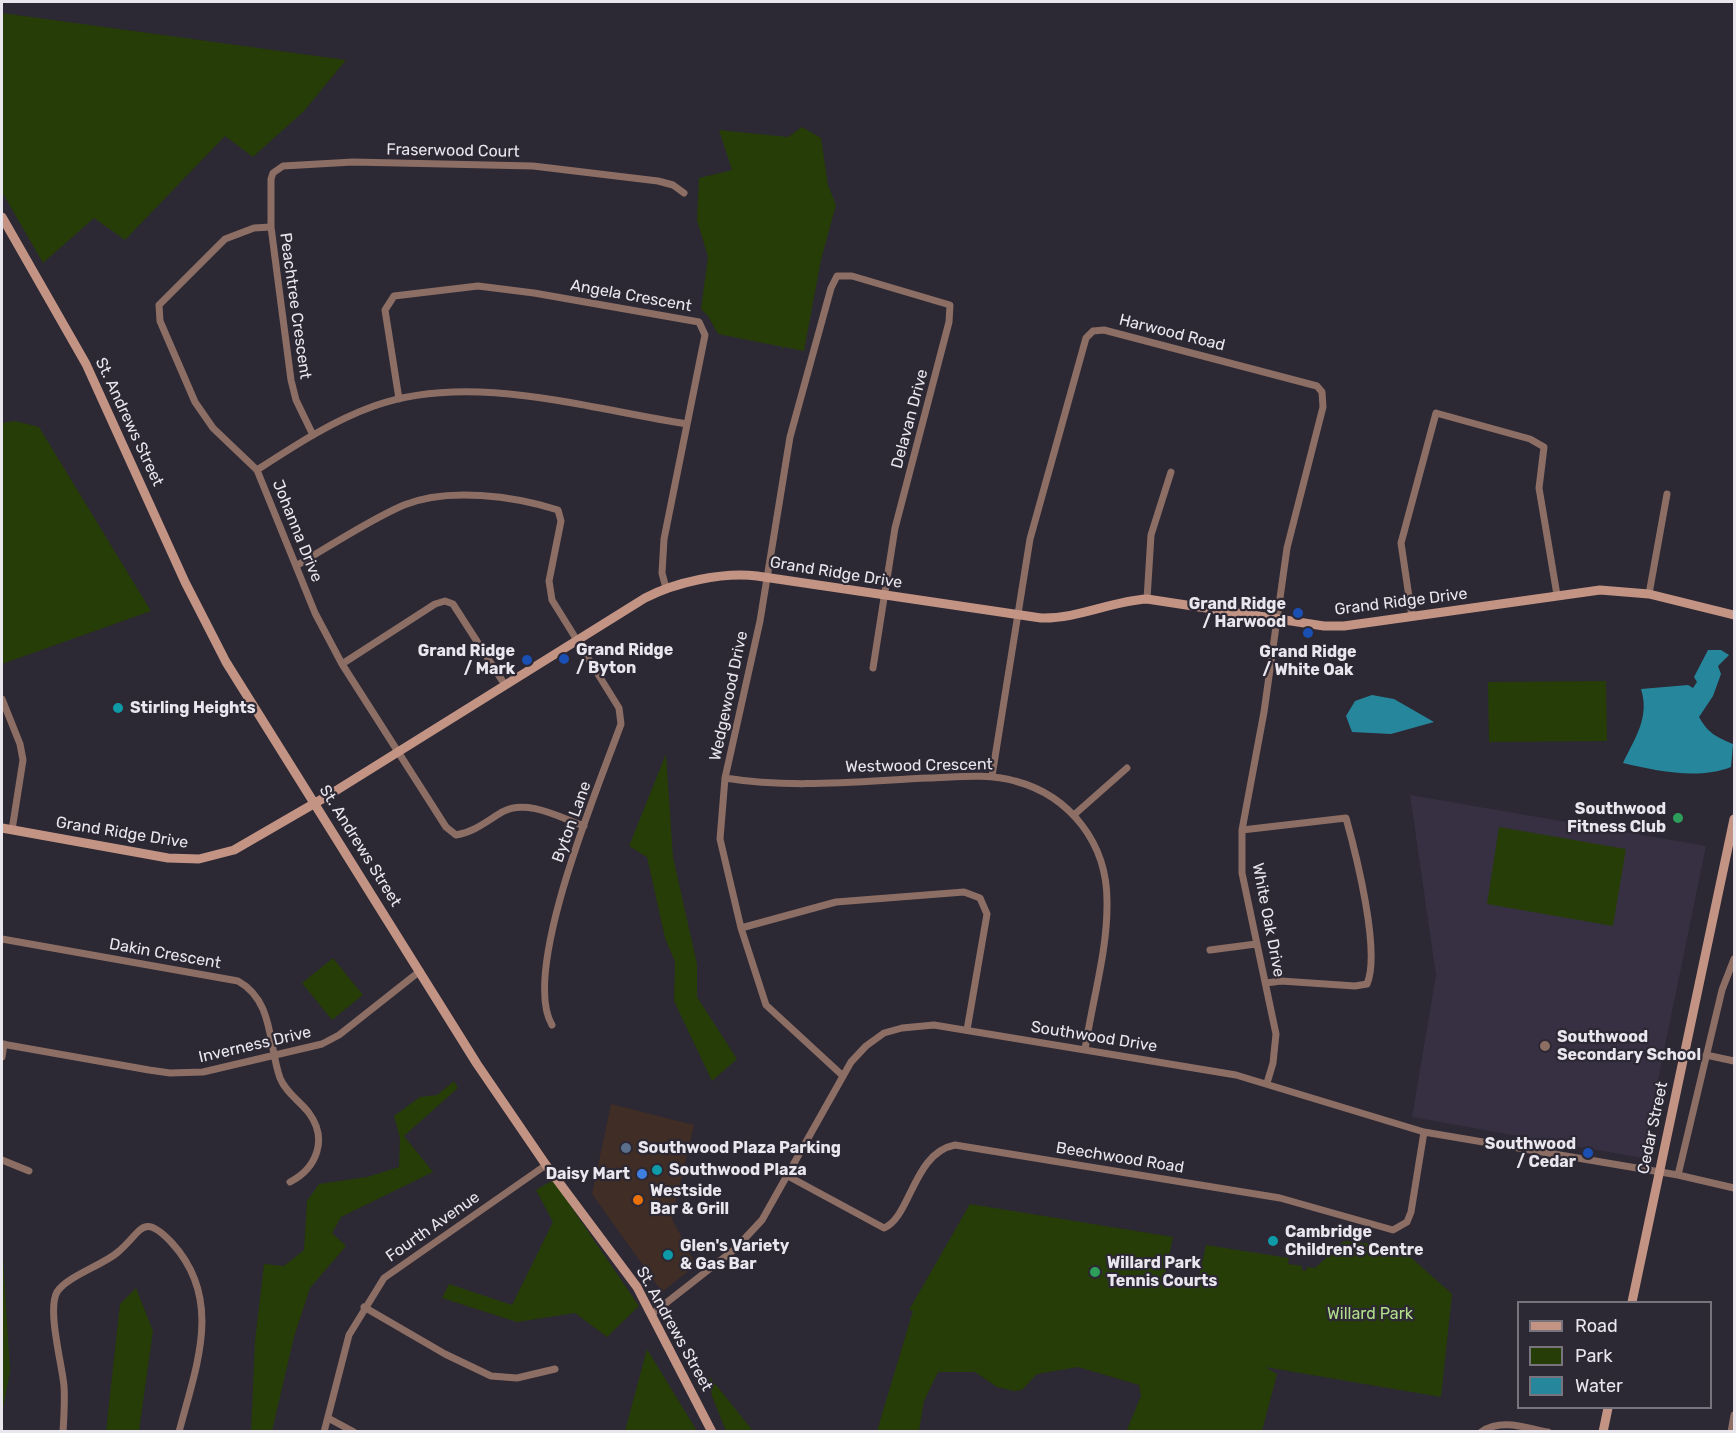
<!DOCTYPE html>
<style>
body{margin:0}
#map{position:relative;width:1736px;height:1433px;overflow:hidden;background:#2c2834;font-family:Rubik,sans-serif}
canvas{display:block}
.frame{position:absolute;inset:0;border:3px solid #e9e6ee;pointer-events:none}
.legend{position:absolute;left:1517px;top:1301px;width:195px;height:108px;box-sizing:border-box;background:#2c2834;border:2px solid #78747e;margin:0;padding:8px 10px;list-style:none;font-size:18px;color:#e9e6ee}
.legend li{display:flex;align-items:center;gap:12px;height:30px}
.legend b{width:30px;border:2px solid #78747e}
</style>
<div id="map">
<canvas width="1736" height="1433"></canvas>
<div class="frame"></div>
<ul class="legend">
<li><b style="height:8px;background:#c39484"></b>Road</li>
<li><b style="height:16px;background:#263d08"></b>Park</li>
<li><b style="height:16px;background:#26869b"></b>Water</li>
</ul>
</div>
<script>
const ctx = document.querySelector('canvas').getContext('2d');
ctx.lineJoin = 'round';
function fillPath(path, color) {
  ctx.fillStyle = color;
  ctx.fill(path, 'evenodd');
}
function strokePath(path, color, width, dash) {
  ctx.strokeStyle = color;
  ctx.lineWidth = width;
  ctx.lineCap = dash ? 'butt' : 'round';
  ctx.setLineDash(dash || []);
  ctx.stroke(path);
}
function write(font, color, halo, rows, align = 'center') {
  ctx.font = font + ' Rubik,sans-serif';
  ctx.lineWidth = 4.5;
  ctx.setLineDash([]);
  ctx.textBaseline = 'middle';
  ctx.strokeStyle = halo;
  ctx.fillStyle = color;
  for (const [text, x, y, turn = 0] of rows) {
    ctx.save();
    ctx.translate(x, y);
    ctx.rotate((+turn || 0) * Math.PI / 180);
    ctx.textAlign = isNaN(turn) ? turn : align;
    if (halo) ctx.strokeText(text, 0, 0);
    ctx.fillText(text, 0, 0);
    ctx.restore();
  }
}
fillPath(new Path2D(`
 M 611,1104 L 694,1125 L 672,1219 L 696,1265 L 662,1292 L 592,1194 Z`), '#3f2d26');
fillPath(new Path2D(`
 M 1410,795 L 1706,846 L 1642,1158 L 1412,1117 L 1436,975 Z`), '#373042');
fillPath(new Path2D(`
 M 2,13 L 346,60 L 304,111 L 253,157 L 225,136 L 125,240 L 94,218 L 43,263 L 2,192 Z
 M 802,127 L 821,138 L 828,185 L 836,205 L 821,260 L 804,351 L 784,347 L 783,351 L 783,347 L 718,334 L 708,316 L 701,309 L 708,257 L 697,220 L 699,178 L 732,170 L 719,130 L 788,137 Z
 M 15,421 L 39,427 L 151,611 L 2,664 L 2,423 Z
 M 1606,681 L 1607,741 L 1489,742 L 1488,682 Z
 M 666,754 L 673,857 L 697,964 L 697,997 L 737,1059 L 712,1081 L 674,1001 L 675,962 L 665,938 L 647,857 L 629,846 Z
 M 1499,827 L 1626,849 L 1613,926 L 1487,904 Z
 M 333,958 L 363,995 L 332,1020 L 302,983 Z
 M 454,1081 L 458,1088 L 404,1136 L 433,1172 L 341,1217 L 332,1233 L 346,1246 L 310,1288 L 294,1337 L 272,1431 L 251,1431 L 255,1341 L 264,1264 L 284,1266 L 304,1250 L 307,1201 L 319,1184 L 367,1177 L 399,1167 L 400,1138 L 394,1116 L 420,1097 L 437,1095 Z
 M 553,1180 L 639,1306 L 607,1337 L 575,1313 L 517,1322 L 442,1298 L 449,1284 L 512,1305 L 553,1222 L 536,1190 Z
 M 970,1204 L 1173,1237 L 1165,1276 L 1198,1281 L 1206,1245 L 1289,1258 L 1288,1264 L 1302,1266 L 1302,1270 L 1306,1271 L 1307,1267 L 1315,1268 L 1344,1241 L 1398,1246 L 1452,1294 L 1441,1397 L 1265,1367 L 1277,1374 L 1262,1431 L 1126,1432 L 1141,1396 L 1139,1385 L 1078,1367 L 1037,1374 L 1022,1390 L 1014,1391 L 997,1387 L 975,1372 L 938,1372 L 924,1401 L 919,1431 L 877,1431 L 913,1311 L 909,1310 Z
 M 2,1240 L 10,1371 L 2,1414 Z
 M 136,1288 L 153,1331 L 139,1431 L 106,1431 L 120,1304 Z
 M 647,1349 L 697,1431 L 625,1431 Z
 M 709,1376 L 753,1431 L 726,1431 L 712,1396 Z`), '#263d08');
fillPath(new Path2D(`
 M 1708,650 L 1721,650 L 1729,655 L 1718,666 L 1721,674 L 1713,696 L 1699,717 C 1708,733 1716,737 1733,744 L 1731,767 C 1698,780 1657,771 1623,763 C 1635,738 1650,717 1641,689 L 1688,685 L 1693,688 L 1697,682 L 1694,677 Z
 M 1372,695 L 1394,699 L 1434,722 L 1391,734 L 1352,732 L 1346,716 L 1355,701 Z`), '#26869b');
strokePath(new Path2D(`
 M 271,227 L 254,228 L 225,239 L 159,305 L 160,321 L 195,402 L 213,428 L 257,470 L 315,613 L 342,664 L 446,827 L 456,835 C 474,832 487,821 502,812 C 527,798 561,818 584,826
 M 399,399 L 385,310 L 394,296 L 478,286 L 534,293 L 699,322 L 705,335 L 664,539 L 662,573 L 666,588
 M 313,435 L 296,400 L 291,380 L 271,227 L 271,179 L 273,173 L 283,166 L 353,162 L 533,166 L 658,181 L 673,185 L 684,193
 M 257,470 C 294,446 332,421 374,406 C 470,371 589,409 687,424
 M 296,566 C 328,547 371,519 404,505 C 448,487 514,496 558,510 L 561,521 L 549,581 L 552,600 L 619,708 L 621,724 C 600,783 520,971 552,1025
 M 1649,594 L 1667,494
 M 1147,599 L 1151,535 L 1171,472
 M 1412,617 L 1401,543 L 1436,413 L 1530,439 L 1544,447 L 1539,488 L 1557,595
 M 342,664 L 435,604 L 445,601 L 453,604 L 505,685
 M 2,699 L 20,744 L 23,760 L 12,830
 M 992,776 L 1030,539 L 1086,338 L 1093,331 L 1104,330 L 1317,386 L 1322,392 L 1323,407 L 1287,548 L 1264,712 L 1242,830 L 1242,873 L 1276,1034 L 1273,1063 L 1267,1083
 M 725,778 C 792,789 862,781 929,778 C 958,777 988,773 1015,781 C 1071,796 1107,844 1107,901 C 1108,950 1092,1001 1085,1050
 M 1075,814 L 1127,768
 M 1242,830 L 1346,818 C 1356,854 1381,952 1367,984 L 1355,986 L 1281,981 L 1266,983
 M 741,928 L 836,902 L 964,892 L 980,898 L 987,914 L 967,1030
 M 2,939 L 238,981 C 274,1001 268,1044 280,1078 C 286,1093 300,1101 309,1113 C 328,1139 317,1168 290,1182
 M 1210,950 L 1256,944
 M 2,1044 L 149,1070 L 170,1073 L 203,1072 L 322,1044 L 339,1035 L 420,971
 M 1706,1055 L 1734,1061
 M 2,1057 L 4,1044
 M 843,1076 L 766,1005 L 741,928 L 720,839 L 725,778 L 760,621 L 790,437 L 831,288 L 837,276 L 852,276 L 950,305 L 949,322 L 895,528 L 873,668
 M 2,1160 L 29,1171
 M 786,1175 L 884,1228 C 911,1217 913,1153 955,1145 L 1280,1198 L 1393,1230 L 1407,1222 L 1411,1212 L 1424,1132
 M 1678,1175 L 1722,990 L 1734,959
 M 364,1307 L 445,1354 L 491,1376 L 517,1378 L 555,1369
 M 652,1314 L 735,1249 L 762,1220 L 851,1062 L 866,1046 L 884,1033 L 902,1028 L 934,1025 L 1236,1075 L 1424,1132 L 1678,1175 L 1734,1188
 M 328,1418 L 354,1432
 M 63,1432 C 64,1416 65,1401 64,1386 C 62,1364 47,1310 57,1292 C 66,1277 103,1265 118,1252 C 142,1232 142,1211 172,1243 C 224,1300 196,1366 179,1432
 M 324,1432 L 349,1335 L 384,1278 L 546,1165
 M 1481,1432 C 1501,1418 1526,1428 1548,1432
 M 1731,1432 L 1734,1415`), '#8c6e64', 7);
strokePath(new Path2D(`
 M 2,217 L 86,364 L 185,582 L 226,662 L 477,1064 L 546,1165 L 637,1287 L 712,1432
 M 2,828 L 168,858 L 199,859 L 234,850 L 329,795 L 645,598 C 676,582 722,572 757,576 L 1041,618 C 1078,619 1111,601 1147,599 L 1324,626 L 1344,626 L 1600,590 L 1649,594 L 1734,615
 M 1632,1302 L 1734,819
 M 1603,1432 L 1608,1408`), '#c39484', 9);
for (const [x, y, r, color] of [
 [1298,613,6,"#1a4fb4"],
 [1308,633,6,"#1a4fb4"],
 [564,659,6,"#1a4fb4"],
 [527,660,6,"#1a4fb4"],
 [118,708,6,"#0f9aa8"],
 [1678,818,6,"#2e9e5b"],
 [1545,1046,6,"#8d6e63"],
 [626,1148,6,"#5c6f8a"],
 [1588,1153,6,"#1a4fb4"],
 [657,1170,6,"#0f9aa8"],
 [642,1174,6,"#3f7fe0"],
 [638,1200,6,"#e8710a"],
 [1273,1241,6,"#0f9aa8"],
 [668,1255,6,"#0f9aa8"],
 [1095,1272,6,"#2e9e5b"]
]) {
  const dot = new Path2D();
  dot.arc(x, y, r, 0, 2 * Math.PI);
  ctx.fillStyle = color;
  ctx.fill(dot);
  strokePath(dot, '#2c2834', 2);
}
write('16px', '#e9e6ee', '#2c2834', [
 ["Fraserwood Court",453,151,1],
 ["Angela Crescent",631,296,10],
 ["Peachtree Crescent",295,306,82],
 ["Harwood Road",1172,333,14],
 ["Delavan Drive",910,419,-75],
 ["St. Andrews Street",129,422,65],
 ["Johanna Drive",297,531,68],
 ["Grand Ridge Drive",836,573,9],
 ["Grand Ridge Drive",1401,602,-7],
 ["Wedgewood Drive",729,696,-78],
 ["Westwood Crescent",919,766,-1],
 ["Byton Lane",572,822,-70],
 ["Grand Ridge Drive",122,833,9],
 ["St. Andrews Street",360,846,58],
 ["White Oak Drive",1268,920,79],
 ["Dakin Crescent",165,954,10],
 ["Southwood Drive",1094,1037,9],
 ["Inverness Drive",255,1045,-13],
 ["Cedar Street",1653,1128,-78],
 ["Beechwood Road",1120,1158,9],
 ["Fourth Avenue",433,1227,-35],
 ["St. Andrews Street",674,1329,61]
]);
write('bold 16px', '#e9e6ee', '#2c2834', [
 ["Grand Ridge",1286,604,"right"],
 ["/ Harwood",1286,622,"right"],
 ["Grand Ridge",576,650],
 ["/ Byton",576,668],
 ["Grand Ridge",515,651,"right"],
 ["/ Mark",515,669,"right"],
 ["Grand Ridge",1308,652,"center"],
 ["/ White Oak",1308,670,"center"],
 ["Stirling Heights",130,708],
 ["Southwood",1666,809,"right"],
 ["Fitness Club",1666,827,"right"],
 ["Southwood",1557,1037],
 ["Secondary School",1557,1055],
 ["Southwood",1576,1144,"right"],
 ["/ Cedar",1576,1162,"right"],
 ["Southwood Plaza Parking",638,1148],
 ["Southwood Plaza",669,1170],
 ["Daisy Mart",630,1174,"right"],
 ["Westside",650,1191],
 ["Bar & Grill",650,1209],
 ["Cambridge",1285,1232],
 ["Children's Centre",1285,1250],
 ["Glen's Variety",680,1246],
 ["& Gas Bar",680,1264],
 ["Willard Park",1107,1263],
 ["Tennis Courts",1107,1281]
], 'left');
write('16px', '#b3df8a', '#2c2834', [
 ["Willard Park",1370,1314]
]);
</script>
